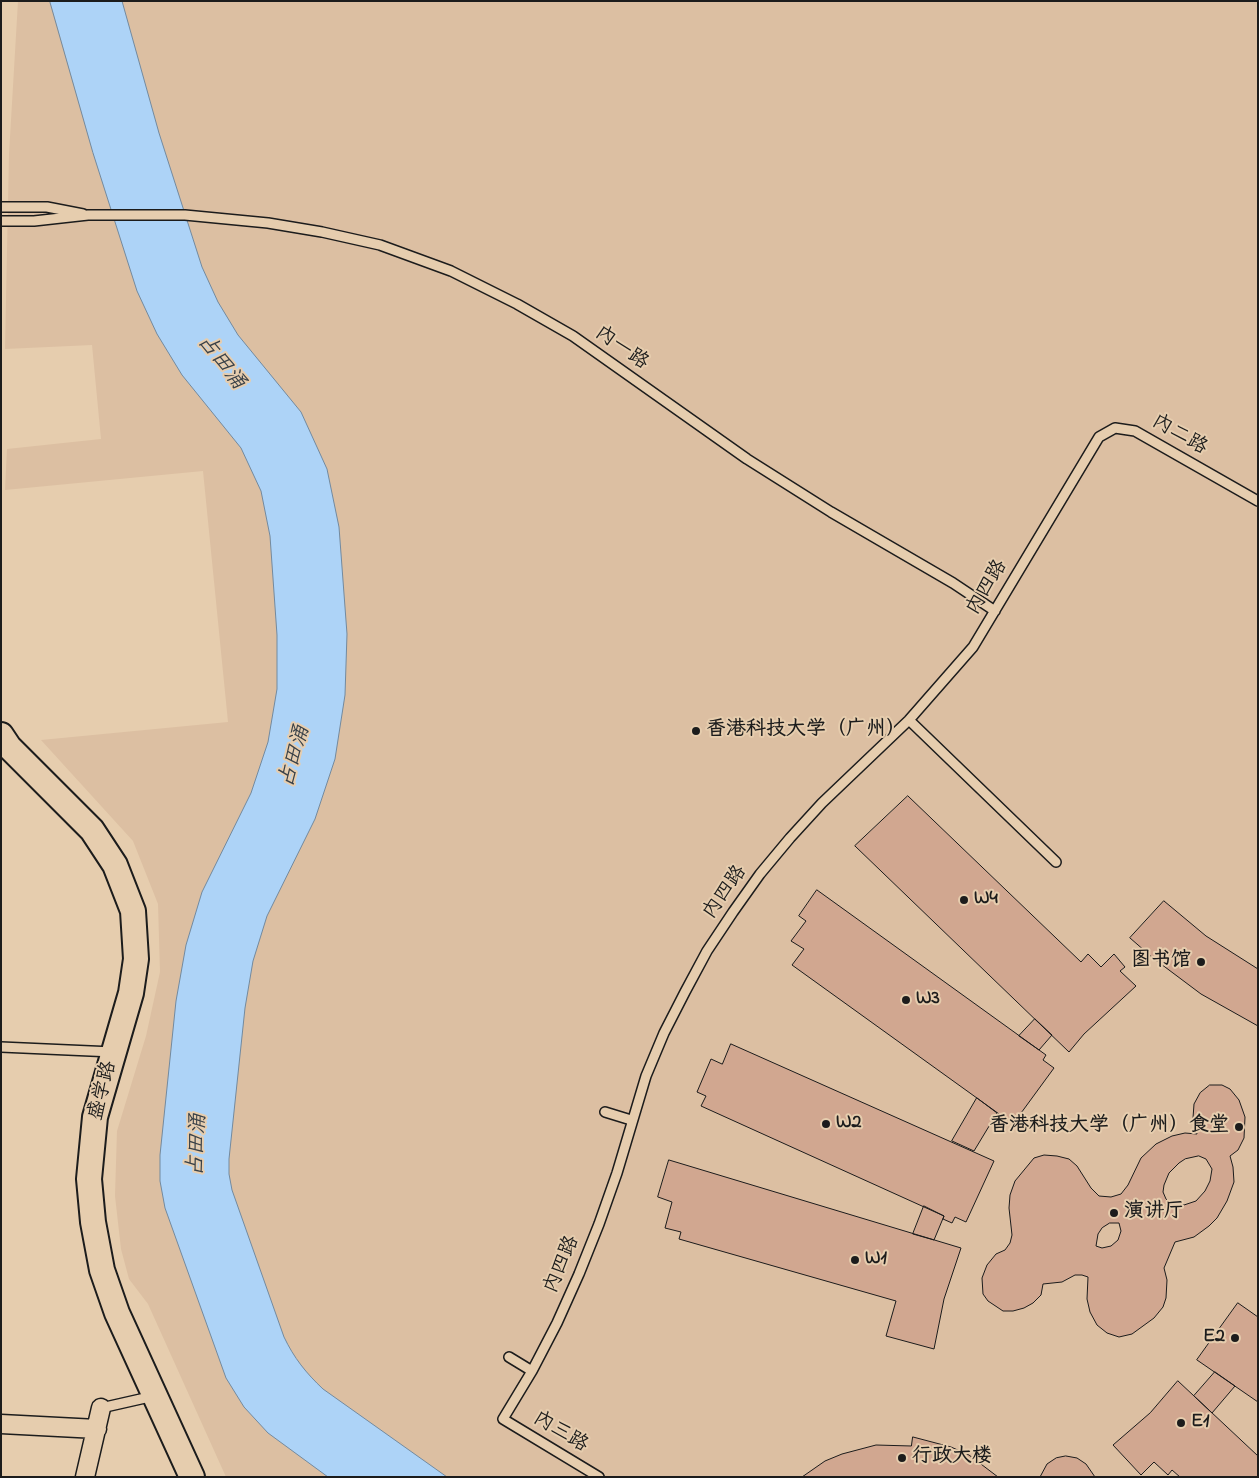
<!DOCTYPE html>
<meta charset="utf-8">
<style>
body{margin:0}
#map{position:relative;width:1259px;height:1478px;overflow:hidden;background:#e6cdae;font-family:"Indie Flower",sans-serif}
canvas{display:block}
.frame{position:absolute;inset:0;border:2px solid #1c1c1c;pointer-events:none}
</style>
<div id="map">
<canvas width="1259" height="1478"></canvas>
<div class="frame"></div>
</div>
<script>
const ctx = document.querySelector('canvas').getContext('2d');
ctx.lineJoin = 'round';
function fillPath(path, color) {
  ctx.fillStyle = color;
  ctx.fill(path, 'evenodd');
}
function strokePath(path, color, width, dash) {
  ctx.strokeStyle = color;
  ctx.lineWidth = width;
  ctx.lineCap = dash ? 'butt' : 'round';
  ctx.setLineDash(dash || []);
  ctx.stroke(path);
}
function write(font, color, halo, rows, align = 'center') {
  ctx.font = font + ' "Indie Flower","LXGW WenKai TC",sans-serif';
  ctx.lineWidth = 4;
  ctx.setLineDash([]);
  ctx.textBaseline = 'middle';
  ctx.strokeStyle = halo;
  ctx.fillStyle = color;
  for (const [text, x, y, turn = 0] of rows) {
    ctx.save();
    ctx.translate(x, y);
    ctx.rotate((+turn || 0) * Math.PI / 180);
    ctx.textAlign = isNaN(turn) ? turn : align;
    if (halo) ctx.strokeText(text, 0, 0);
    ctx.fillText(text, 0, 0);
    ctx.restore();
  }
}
fillPath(new Path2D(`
 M 18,1 L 1258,1 L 1258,1477 L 226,1477 L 148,1304 L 129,1279 L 121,1249 L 115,1196 L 117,1131 L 146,1036 L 160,972 L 158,904 L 133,841 L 41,740 L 228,722 L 203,471 L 5,490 L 7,449 L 101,439 L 92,345 L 5,349 L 9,154 Z`), '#dcbfa2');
const water = new Path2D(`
 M 50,1 L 122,1 L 159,133 L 202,267 L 218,302 L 238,335 L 301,412 L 327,469 L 339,527 L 347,634 L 345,695 L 335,759 L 315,819 L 267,916 L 253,961 L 245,1008 L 229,1159 L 229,1174 L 232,1190 L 284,1337 C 294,1358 306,1373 323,1389 L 447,1477 L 328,1477 L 268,1433 L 244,1407 L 226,1378 L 165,1208 L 160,1181 L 160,1155 L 176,1001 L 186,945 L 202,892 L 251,793 L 268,742 L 277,689 L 277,635 L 270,536 L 261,491 L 241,448 L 182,375 L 157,334 L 137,291 L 93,153 Z`);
fillPath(water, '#add3f7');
strokePath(water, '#738a9f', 1);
const building = new Path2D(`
 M 908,796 L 1081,962 L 1088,954 L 1101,967 L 1114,954 L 1125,967 L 1120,971 L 1136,986 L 1084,1034 L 1069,1052 L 855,846 Z
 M 817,890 L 1046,1055 L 1043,1060 L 1054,1068 L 1013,1124 L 792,965 L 804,949 L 791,941 L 806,921 L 799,916 Z
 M 1164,901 L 1206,936 L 1258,969 L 1258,1026 L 1201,994 L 1153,958 L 1130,938 Z
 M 1035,1019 L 1052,1035 L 1039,1050 L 1019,1036 Z
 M 731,1044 L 994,1161 L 966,1222 L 955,1217 L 952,1223 L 943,1219 L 944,1216 L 701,1106 L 706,1096 L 697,1092 L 711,1059 L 722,1064 Z
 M 1210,1085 L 1222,1085 L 1230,1089 L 1239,1100 L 1245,1117 L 1244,1138 L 1238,1150 L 1230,1156 L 1233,1167 L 1234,1182 L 1227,1201 L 1217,1218 L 1209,1226 L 1194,1237 L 1175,1242 L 1164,1268 L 1167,1280 L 1166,1298 L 1163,1307 L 1154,1318 L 1132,1334 L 1119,1337 L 1107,1333 L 1097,1325 L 1090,1312 L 1087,1299 L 1088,1277 L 1082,1275 L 1075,1275 L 1062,1282 L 1043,1284 L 1041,1295 L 1033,1303 L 1024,1308 L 1013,1311 L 1003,1311 L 988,1301 L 983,1294 L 982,1278 L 987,1265 L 996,1254 L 1005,1250 L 1010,1243 L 1012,1235 L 1009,1208 L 1010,1195 L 1015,1181 L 1034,1158 L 1044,1155 L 1057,1156 L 1069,1159 L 1077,1166 L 1091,1188 L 1099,1196 L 1111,1197 L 1121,1194 L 1128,1185 L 1141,1158 L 1156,1144 L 1172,1136 L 1185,1133 L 1197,1134 L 1193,1118 L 1194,1104 L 1200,1093 ZM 1199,1156 L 1206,1159 L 1212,1169 L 1210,1181 L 1205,1191 L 1196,1201 L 1184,1205 L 1171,1204 L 1166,1199 L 1163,1192 L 1164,1185 L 1169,1173 L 1179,1163 L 1185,1159 ZM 1110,1223 L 1119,1223 L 1121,1231 L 1118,1240 L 1111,1246 L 1102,1248 L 1096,1246 L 1098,1234 L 1102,1228 Z
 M 977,1098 L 997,1113 L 974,1151 L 952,1141 Z
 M 669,1160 L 961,1248 L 944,1299 L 934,1349 L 886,1336 L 896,1301 L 679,1239 L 681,1232 L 665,1228 L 672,1202 L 658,1197 Z
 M 924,1206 L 944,1216 L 934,1240 L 913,1234 Z
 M 1238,1303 L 1258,1317 L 1258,1402 L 1197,1360 Z
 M 1215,1372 L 1235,1386 L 1212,1413 L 1194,1396 Z
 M 1178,1381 L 1258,1456 L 1258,1477 L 1180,1477 L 1172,1470 L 1168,1475 L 1154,1462 L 1141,1475 L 1113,1445 L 1150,1413 Z
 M 913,1437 L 951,1447 L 969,1455 L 998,1477 L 802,1477 L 825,1461 L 842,1454 L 876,1445 L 911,1446 Z
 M 1066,1456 L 1077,1458 L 1086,1464 L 1095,1477 L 1040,1477 L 1047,1464 L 1056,1458 Z`);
fillPath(building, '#d1a790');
strokePath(building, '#1c1c1c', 1);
const lane = new Path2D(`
 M 1,207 L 47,207 L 83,214
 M 1,221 L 34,221 L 88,215 L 185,215 L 268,223 L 322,232 L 380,245 L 451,271 L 517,304 L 573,336 L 747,459 L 831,512 L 953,583 L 995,611
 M 909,720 L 1056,862
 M 1,1047 L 113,1052
 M 605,1112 L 631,1120
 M 509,1357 L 532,1371
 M 101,1408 L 154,1396
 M 599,1477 L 503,1419 L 532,1371 L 557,1323 L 579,1274 L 599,1224 L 617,1173 L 646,1076 L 664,1033 L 685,992 L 707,951 L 733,912 L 760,874 L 790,838 L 822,803 L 909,720 L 973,647 L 1099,437 L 1115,428 L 1135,431 L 1258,501`);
const street = new Path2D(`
 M 1,1424 L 97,1429
 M 85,1477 L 101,1408`);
const secondary = new Path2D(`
 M 1,735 L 9,747 L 92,830 L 115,865 L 133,911 L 136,959 L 131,993 L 95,1117 L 89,1179 L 93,1222 L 102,1270 L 117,1313 L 192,1477`);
strokePath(lane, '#1c1c1c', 12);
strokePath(street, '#1c1c1c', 21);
strokePath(secondary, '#1c1c1c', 28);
strokePath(lane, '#e6cdae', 9);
strokePath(street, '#e6cdae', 18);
strokePath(secondary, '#e6cdae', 24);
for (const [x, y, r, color] of [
 [696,731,5,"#1c1c1c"],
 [964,900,5,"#1c1c1c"],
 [1201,962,5,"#1c1c1c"],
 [906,1000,5,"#1c1c1c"],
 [826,1124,5,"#1c1c1c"],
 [1239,1127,5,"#1c1c1c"],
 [1114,1213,5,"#1c1c1c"],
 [855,1260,5,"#1c1c1c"],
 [1235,1338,5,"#1c1c1c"],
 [1181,1423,5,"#1c1c1c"],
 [902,1458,5,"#1c1c1c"]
]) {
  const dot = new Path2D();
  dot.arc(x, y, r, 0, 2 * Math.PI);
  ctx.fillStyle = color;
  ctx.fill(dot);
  strokePath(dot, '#e6cdae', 2);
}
write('20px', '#1c1c1c', '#e6cdae', [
 ["内一路",621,349,35],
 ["内二路",1179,436,30],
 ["内四路",988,588,-59],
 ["内四路",726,893,-55],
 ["盛学路",104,1091,-76],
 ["内四路",563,1265,-67],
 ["内三路",560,1433,31]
]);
write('bold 20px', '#1c1c1c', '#e6cdae', [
 ["香港科技大学（广州）",706,731],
 ["W4",974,900],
 ["图书馆",1191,962,"right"],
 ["W3",916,1000],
 ["W2",836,1124],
 ["香港科技大学（广州）食堂",1229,1127,"right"],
 ["演讲厅",1124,1213],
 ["W1",865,1260],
 ["E2",1225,1338,"right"],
 ["E1",1191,1423],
 ["行政大楼",912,1458]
], 'left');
write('italic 21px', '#394148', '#e6cdae', [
 ["占田涌",220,363,52],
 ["占田涌",296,757,-74],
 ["占田涌",199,1145,-87]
]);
</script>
